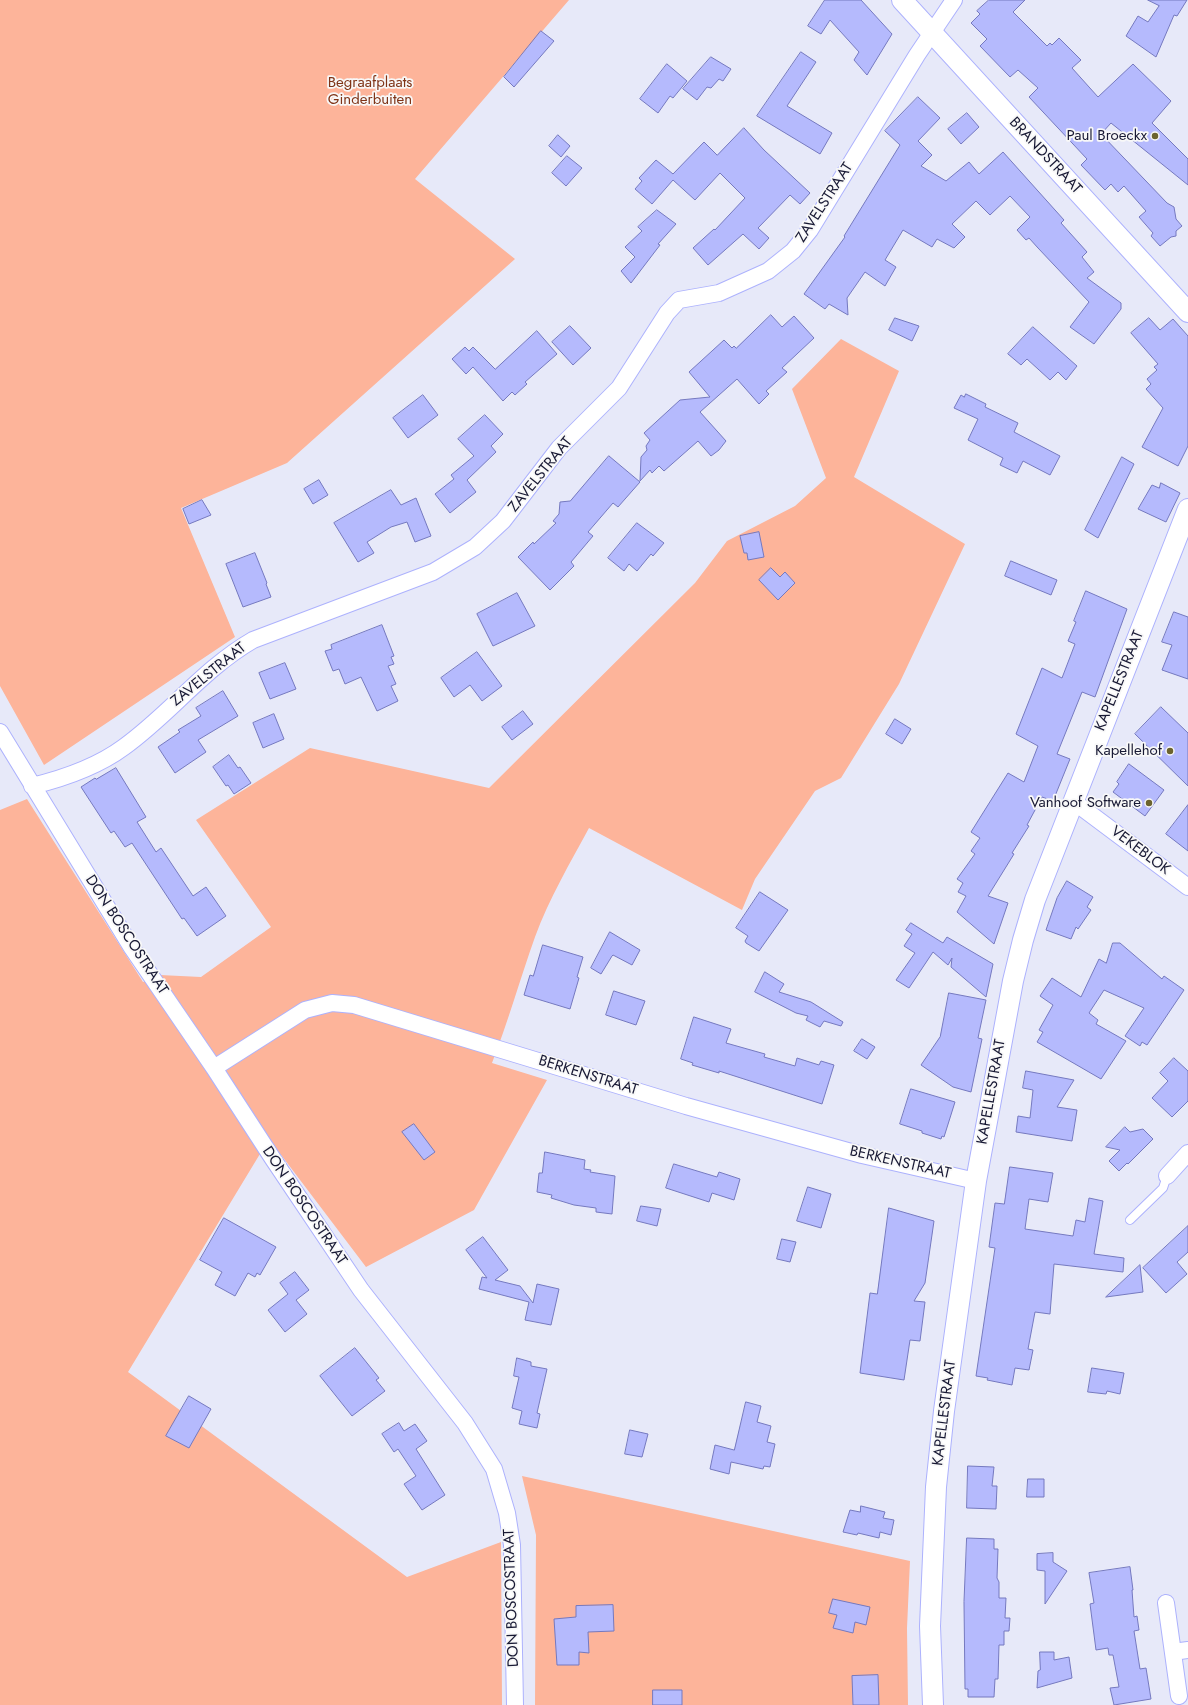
<!DOCTYPE html>
<style>
body{margin:0}
canvas{display:block;background:#e7e9f9}
</style>
<canvas width="1188" height="1705"></canvas>
<script>
const ctx = document.querySelector('canvas').getContext('2d');
ctx.lineJoin = 'round';
function fillPath(path, color) {
  ctx.fillStyle = color;
  ctx.fill(path, 'evenodd');
}
function strokePath(path, color, width, dash) {
  ctx.strokeStyle = color;
  ctx.lineWidth = width;
  ctx.lineCap = dash ? 'butt' : 'round';
  ctx.setLineDash(dash || []);
  ctx.stroke(path);
}
function write(font, color, halo, rows, align = 'center') {
  ctx.font = font + ' Jost,sans-serif';
  ctx.lineWidth = 3.5;
  ctx.setLineDash([]);
  ctx.textBaseline = 'middle';
  ctx.strokeStyle = halo;
  ctx.fillStyle = color;
  for (const [text, x, y, turn = 0] of rows) {
    ctx.save();
    ctx.translate(x, y);
    ctx.rotate((+turn || 0) * Math.PI / 180);
    ctx.textAlign = isNaN(turn) ? turn : align;
    if (halo) ctx.strokeText(text, 0, 0);
    ctx.fillText(text, 0, 0);
    ctx.restore();
  }
}
fillPath(new Path2D(`
 M 0,0 L 569,0 L 415,179 L 515,259 L 287,463 L 181,508 L 235,637 L 44,765 L 0,686 Z
 M 841,339 L 899,371 L 854,477 L 965,544 L 899,684 L 841,778 L 815,791 L 755,879 L 742,910 L 589,828 C 570,863 549,899 535,937 C 520,979 508,1022 492,1063 L 547,1080 L 474,1210 L 366,1267 L 269,1139 L 128,1372 L 407,1577 L 501,1542 L 502,1705 L 0,1705 L 0,810 L 27,799 L 143,982 L 160,975 L 201,977 L 271,927 L 196,820 L 310,748 L 489,788 L 695,583 L 727,541 L 795,506 L 826,478 L 792,389 Z
 M 522,1476 L 910,1561 L 907,1628 L 908,1705 L 535,1705 L 536,1535 Z`), '#fdb49a');
const building = new Path2D(`
 M 825,0 L 861,0 L 892,34 L 867,75 L 854,60 L 859,52 L 830,20 L 821,34 L 808,26 Z
 M 989,0 L 1025,0 L 1013,12 L 1047,46 L 1050,43 L 1052,45 L 1059,38 L 1081,60 L 1072,68 L 1098,97 L 1133,64 L 1171,101 L 1152,123 L 1188,159 L 1188,185 L 1111,123 L 1101,134 L 1167,203 L 1174,207 L 1176,219 L 1182,226 L 1176,231 L 1176,236 L 1171,237 L 1160,246 L 1151,236 L 1153,233 L 1139,217 L 1146,211 L 1124,186 L 1118,192 L 1111,184 L 1105,190 L 1081,165 L 1087,159 L 1029,97 L 1038,88 L 1018,70 L 1010,77 L 980,46 L 987,39 L 971,23 L 980,14 L 977,11 Z
 M 1148,0 L 1187,0 L 1177,16 L 1174,15 L 1156,57 L 1126,36 L 1138,16 L 1148,22 L 1159,6 Z
 M 541,31 L 554,41 L 514,87 L 504,77 Z
 M 801,52 L 816,62 L 787,106 L 832,133 L 820,154 L 757,116 Z
 M 711,57 L 731,69 L 723,81 L 719,79 L 711,88 L 707,87 L 697,100 L 683,89 Z
 M 667,64 L 687,81 L 673,98 L 670,96 L 658,113 L 640,99 Z
 M 918,97 L 940,118 L 918,141 L 932,155 L 921,166 L 946,181 L 969,162 L 979,174 L 1003,152 L 1064,220 L 1061,223 L 1087,252 L 1082,257 L 1094,272 L 1087,278 L 1121,303 L 1121,309 L 1094,344 L 1070,327 L 1089,302 L 1038,248 L 1029,238 L 1026,240 L 1017,230 L 1030,217 L 1010,196 L 990,215 L 976,201 L 952,224 L 965,237 L 954,248 L 937,239 L 932,247 L 903,230 L 885,260 L 896,267 L 885,286 L 865,272 L 847,298 L 848,315 L 829,304 L 825,309 L 804,294 L 845,237 L 844,236 L 900,145 L 885,131 Z
 M 967,113 L 979,127 L 961,144 L 948,129 Z
 M 744,128 L 764,150 L 810,193 L 800,204 L 790,195 L 758,228 L 769,238 L 759,249 L 743,234 L 708,265 L 693,248 L 714,229 L 715,230 L 745,198 L 720,173 L 695,200 L 673,180 L 652,204 L 635,189 L 642,181 L 639,178 L 656,160 L 673,174 L 704,142 L 717,155 Z
 M 558,135 L 570,146 L 561,157 L 549,146 Z
 M 567,156 L 582,168 L 566,186 L 552,173 Z
 M 657,210 L 676,224 L 658,244 L 660,245 L 631,283 L 621,271 L 635,257 L 625,247 L 642,231 L 638,227 Z
 M 771,315 L 782,327 L 794,316 L 814,338 L 782,368 L 787,372 L 766,391 L 769,394 L 759,404 L 737,379 L 700,412 L 726,441 L 719,450 L 711,456 L 698,441 L 664,471 L 659,466 L 652,473 L 650,470 L 640,481 L 641,457 L 647,450 L 646,446 L 650,440 L 644,433 L 680,400 L 710,397 L 689,372 L 724,340 L 732,348 L 734,346 L 736,348 Z
 M 895,318 L 919,326 L 912,341 L 889,330 Z
 M 1149,318 L 1160,330 L 1173,319 L 1188,336 L 1188,446 L 1178,466 L 1142,447 L 1163,408 L 1146,389 L 1151,384 L 1147,379 L 1157,370 L 1154,367 L 1158,364 L 1131,333 Z
 M 570,326 L 591,348 L 573,365 L 552,342 Z
 M 1033,327 L 1077,366 L 1066,380 L 1058,372 L 1050,380 L 1027,359 L 1021,365 L 1008,354 Z
 M 537,331 L 557,354 L 525,382 L 527,384 L 515,395 L 512,392 L 503,401 L 473,367 L 466,374 L 452,359 L 465,347 L 469,351 L 473,347 L 495,369 Z
 M 966,394 L 986,404 L 985,407 L 1018,423 L 1014,432 L 1060,456 L 1050,475 L 1023,461 L 1017,473 L 1000,465 L 1003,458 L 968,440 L 978,419 L 954,408 L 961,395 L 964,397 Z
 M 423,395 L 438,415 L 408,438 L 393,418 Z
 M 485,415 L 503,434 L 491,446 L 496,452 L 467,480 L 476,492 L 450,513 L 435,494 L 454,479 L 451,475 L 474,456 L 458,439 Z
 M 609,456 L 640,482 L 618,507 L 613,503 L 588,532 L 593,536 L 571,562 L 574,566 L 550,590 L 518,557 L 533,542 L 534,544 L 556,523 L 553,521 L 559,514 L 560,502 L 570,501 Z
 M 1122,457 L 1134,464 L 1098,538 L 1085,530 Z
 M 319,480 L 328,495 L 313,504 L 304,489 Z
 M 1161,483 L 1180,493 L 1166,522 L 1138,509 L 1152,485 L 1159,488 Z
 M 391,490 L 401,505 L 416,498 L 431,536 L 415,542 L 407,522 L 391,527 L 367,542 L 374,553 L 358,562 L 334,523 Z
 M 202,500 L 211,515 L 189,524 L 183,509 Z
 M 637,523 L 664,543 L 653,556 L 651,554 L 637,571 L 629,564 L 624,571 L 608,558 Z
 M 759,532 L 764,557 L 748,560 L 747,553 L 744,553 L 740,536 Z
 M 255,553 L 267,583 L 266,584 L 271,597 L 243,607 L 226,564 Z
 M 1011,561 L 1057,580 L 1051,595 L 1005,576 Z
 M 771,568 L 780,577 L 785,572 L 795,583 L 778,600 L 759,580 Z
 M 1086,591 L 1127,609 L 1095,697 L 1082,692 L 1057,754 L 1070,759 L 1053,801 L 1042,797 L 1027,825 L 1029,826 L 1012,853 L 1014,854 L 988,896 L 1008,903 L 994,944 L 957,912 L 966,896 L 958,892 L 963,883 L 957,879 L 975,854 L 971,851 L 980,838 L 971,832 L 1008,773 L 1024,782 L 1038,746 L 1016,734 L 1042,668 L 1062,678 L 1075,644 L 1068,641 L 1076,622 L 1074,621 Z
 M 517,593 L 535,626 L 493,646 L 477,614 Z
 M 1174,612 L 1188,617 L 1188,679 L 1162,670 L 1172,645 L 1162,642 Z
 M 382,625 L 394,656 L 391,657 L 394,664 L 388,666 L 396,684 L 391,686 L 398,701 L 377,711 L 361,677 L 345,684 L 339,669 L 333,671 L 325,651 L 332,649 L 331,645 Z
 M 477,652 L 502,686 L 482,701 L 470,685 L 454,697 L 441,678 Z
 M 285,663 L 296,689 L 270,699 L 259,673 Z
 M 223,691 L 238,716 L 198,740 L 206,752 L 175,773 L 158,747 L 180,732 L 178,730 L 201,716 L 196,708 Z
 M 1161,707 L 1188,733 L 1188,786 L 1135,734 Z
 M 523,711 L 533,724 L 512,740 L 502,727 Z
 M 274,714 L 284,739 L 263,748 L 253,723 Z
 M 895,719 L 911,729 L 902,744 L 886,734 Z
 M 229,755 L 238,768 L 240,767 L 251,783 L 234,794 L 228,785 L 226,786 L 213,767 Z
 M 1129,764 L 1164,790 L 1145,816 L 1113,792 L 1119,784 L 1117,782 Z
 M 116,768 L 146,817 L 137,822 L 156,852 L 161,848 L 193,896 L 206,887 L 226,916 L 197,936 L 184,918 L 182,919 L 132,843 L 125,847 L 114,831 L 111,833 L 81,787 L 95,778 L 96,779 Z
 M 1188,805 L 1188,851 L 1166,834 Z
 M 1067,881 L 1093,897 L 1087,907 L 1091,910 L 1078,929 L 1076,927 L 1071,939 L 1046,930 L 1057,898 Z
 M 760,892 L 788,910 L 759,951 L 746,943 L 745,941 L 748,936 L 736,928 Z
 M 911,923 L 943,943 L 947,937 L 993,964 L 986,997 L 951,967 L 952,958 L 948,965 L 933,952 L 909,988 L 896,980 L 915,953 L 904,946 L 912,934 L 906,930 Z
 M 610,932 L 640,950 L 632,965 L 613,955 L 612,956 L 601,974 L 591,968 Z
 M 1113,943 L 1120,943 L 1162,979 L 1164,976 L 1184,990 L 1147,1045 L 1142,1042 L 1140,1046 L 1125,1036 L 1144,1008 L 1104,990 L 1089,1013 L 1098,1020 L 1096,1024 L 1126,1041 L 1101,1079 L 1037,1042 L 1043,1032 L 1039,1030 L 1053,1005 L 1040,996 L 1052,978 L 1081,997 L 1099,959 L 1106,963 Z
 M 543,945 L 583,957 L 577,977 L 579,978 L 570,1009 L 524,995 L 530,975 L 533,976 Z
 M 765,972 L 784,984 L 779,992 L 811,1002 L 843,1022 L 841,1026 L 824,1021 L 820,1027 L 806,1020 L 808,1016 L 796,1013 L 755,992 Z
 M 614,991 L 645,1001 L 636,1025 L 606,1015 Z
 M 949,993 L 986,1000 L 978,1038 L 982,1039 L 971,1092 L 953,1087 L 921,1065 L 940,1037 Z
 M 694,1017 L 731,1029 L 726,1043 L 765,1054 L 764,1057 L 795,1066 L 797,1058 L 819,1065 L 821,1061 L 834,1065 L 822,1104 L 719,1071 L 719,1073 L 692,1065 L 693,1063 L 681,1059 Z
 M 862,1039 L 875,1047 L 867,1059 L 854,1051 Z
 M 1174,1058 L 1188,1071 L 1188,1101 L 1172,1117 L 1152,1098 L 1168,1081 L 1160,1073 Z
 M 1026,1071 L 1074,1080 L 1057,1107 L 1077,1110 L 1072,1141 L 1016,1132 L 1018,1116 L 1030,1118 L 1033,1090 L 1023,1088 Z
 M 911,1089 L 955,1102 L 944,1137 L 942,1136 L 941,1139 L 922,1133 L 922,1131 L 900,1124 Z
 M 414,1124 L 435,1152 L 424,1160 L 402,1132 Z
 M 1125,1127 L 1130,1132 L 1143,1129 L 1153,1139 L 1128,1164 L 1127,1163 L 1119,1171 L 1109,1161 L 1120,1150 L 1106,1147 Z
 M 545,1152 L 585,1160 L 584,1169 L 591,1170 L 590,1172 L 615,1176 L 612,1214 L 596,1212 L 596,1208 L 574,1205 L 551,1198 L 552,1195 L 537,1192 L 539,1173 L 542,1173 Z
 M 674,1164 L 717,1177 L 719,1172 L 740,1179 L 734,1200 L 712,1193 L 709,1202 L 666,1188 Z
 M 1010,1167 L 1053,1173 L 1048,1202 L 1029,1199 L 1025,1229 L 1073,1236 L 1076,1220 L 1085,1222 L 1089,1198 L 1103,1201 L 1094,1254 L 1124,1258 L 1123,1272 L 1054,1264 L 1050,1314 L 1035,1312 L 1028,1349 L 1033,1350 L 1029,1370 L 1015,1368 L 1012,1385 L 987,1380 L 988,1378 L 976,1376 L 995,1248 L 989,1247 L 995,1203 L 1004,1204 Z
 M 808,1187 L 831,1194 L 821,1228 L 797,1221 Z
 M 641,1206 L 661,1209 L 657,1226 L 637,1221 Z
 M 889,1208 L 934,1221 L 925,1283 L 914,1301 L 925,1302 L 920,1341 L 910,1340 L 904,1380 L 860,1373 L 870,1293 L 877,1294 Z
 M 224,1218 L 276,1247 L 260,1275 L 257,1273 L 255,1277 L 248,1273 L 235,1296 L 215,1285 L 222,1272 L 200,1260 Z
 M 1188,1226 L 1188,1252 L 1177,1262 L 1187,1274 L 1166,1293 L 1143,1268 Z
 M 483,1237 L 508,1270 L 495,1280 L 520,1286 L 533,1303 L 537,1284 L 559,1289 L 551,1325 L 525,1320 L 529,1302 L 479,1289 L 482,1277 L 487,1278 L 466,1250 Z
 M 782,1239 L 796,1242 L 790,1262 L 777,1259 Z
 M 1140,1265 L 1143,1292 L 1106,1297 Z
 M 295,1272 L 309,1290 L 296,1300 L 307,1314 L 285,1332 L 268,1310 L 288,1294 L 280,1283 Z
 M 355,1348 L 379,1378 L 376,1380 L 385,1391 L 352,1416 L 320,1376 Z
 M 517,1358 L 531,1362 L 531,1366 L 547,1369 L 537,1413 L 540,1414 L 537,1428 L 519,1424 L 522,1411 L 512,1408 L 519,1377 L 514,1376 Z
 M 1092,1368 L 1124,1373 L 1120,1394 L 1107,1391 L 1106,1394 L 1088,1392 Z
 M 189,1396 L 211,1409 L 189,1448 L 166,1436 Z
 M 746,1402 L 761,1406 L 757,1422 L 771,1426 L 767,1442 L 775,1444 L 770,1467 L 764,1466 L 763,1469 L 731,1462 L 729,1474 L 710,1469 L 715,1445 L 734,1450 Z
 M 399,1423 L 404,1431 L 415,1424 L 427,1441 L 416,1449 L 445,1495 L 422,1510 L 404,1484 L 416,1476 L 398,1449 L 394,1452 L 382,1434 Z
 M 630,1430 L 648,1434 L 642,1457 L 625,1454 Z
 M 968,1466 L 994,1467 L 992,1486 L 997,1486 L 996,1509 L 967,1508 Z
 M 1028,1479 L 1044,1479 L 1044,1497 L 1027,1497 Z
 M 861,1506 L 885,1512 L 883,1518 L 894,1520 L 891,1535 L 880,1532 L 879,1538 L 858,1533 L 857,1535 L 843,1532 L 850,1510 L 860,1512 Z
 M 967,1538 L 994,1539 L 994,1549 L 998,1549 L 997,1578 L 999,1582 L 999,1598 L 1006,1598 L 1005,1618 L 1010,1618 L 1009,1631 L 1004,1631 L 1004,1645 L 999,1645 L 998,1679 L 995,1679 L 994,1697 L 968,1697 L 968,1689 L 965,1689 L 964,1602 Z
 M 1053,1553 L 1053,1562 L 1067,1571 L 1045,1604 L 1045,1571 L 1037,1570 L 1037,1554 Z
 M 1130,1567 L 1133,1590 L 1132,1590 L 1134,1617 L 1137,1616 L 1139,1630 L 1134,1631 L 1140,1669 L 1146,1668 L 1151,1699 L 1114,1705 L 1110,1688 L 1119,1687 L 1113,1655 L 1109,1655 L 1108,1648 L 1096,1650 L 1090,1604 L 1094,1603 L 1089,1573 Z
 M 833,1599 L 870,1607 L 866,1625 L 855,1622 L 853,1633 L 833,1628 L 837,1615 L 829,1613 Z
 M 613,1605 L 614,1631 L 588,1632 L 589,1653 L 579,1652 L 579,1665 L 557,1665 L 554,1619 L 576,1617 L 576,1606 Z
 M 1040,1652 L 1054,1652 L 1054,1660 L 1069,1657 L 1072,1678 L 1037,1688 L 1038,1671 L 1040,1670 Z
 M 878,1675 L 879,1705 L 853,1705 L 852,1676 Z
 M 653,1690 L 682,1690 L 682,1705 L 653,1705 Z`);
fillPath(building, '#b5bafd');
strokePath(building, '#7579bf', 1);
const service = new Path2D(`
 M 1130,1220 L 1163,1188 L 1167,1176`);
const minor = new Path2D(`
 M 0,732 L 132,948 L 214,1068 L 273,1159 L 361,1290 L 465,1423 L 494,1469 L 507,1513 L 512,1545 L 515,1705
 M 32,786 C 65,778 97,767 124,747 C 170,714 203,669 253,640 L 433,572 L 475,547 L 503,521 L 559,448 L 619,388 L 667,313 L 679,300 L 719,293 L 768,271 L 793,251 L 810,230 L 917,55 L 954,0
 M 1073,801 L 1188,887
 M 214,1068 L 305,1010 L 332,1003 L 354,1005 L 686,1106 L 862,1155 L 976,1181
 M 1167,1176 L 1188,1153
 M 1166,1603 L 1179,1696
 M 1173,1652 L 1188,1650`);
const tertiary = new Path2D(`
 M 902,0 L 1188,312
 M 933,1705 L 930,1626 L 936,1487 L 944,1411 L 976,1181 L 1013,981 L 1023,940 L 1035,900 L 1188,509`);
strokePath(service, '#adb2fd', 10);
strokePath(minor, '#adb2fd', 18);
strokePath(tertiary, '#adb2fd', 22);
strokePath(service, '#fff', 8);
strokePath(minor, '#fff', 16);
strokePath(tertiary, '#fff', 20);
for (const [x, y, r, color] of [
 [1155,136,4,"#6b632f"],
 [1170,751,4,"#6b632f"],
 [1149,803,4,"#6b632f"]
]) {
  const dot = new Path2D();
  dot.arc(x, y, r, 0, 2 * Math.PI);
  ctx.fillStyle = color;
  ctx.fill(dot);
  strokePath(dot, '#f8f8f8', 1.5);
}
write('15px', '#7f3417', '#f8f8f8', [
 ["Begraafplaats",370,83],
 ["Ginderbuiten",370,100]
]);
write('15px', '#181934', '#f8f8f8', [
 ["Paul Broeckx",1147,136],
 ["Kapellehof",1162,751],
 ["Vanhoof Software",1141,803]
], 'right');
write('15px', '#181934', '#f8f8f8', [
 ["BRANDSTRAAT",1045,156,47],
 ["ZAVELSTRAAT",825,203,-57],
 ["ZAVELSTRAAT",541,475,-51],
 ["ZAVELSTRAAT",209,675,-39],
 ["KAPELLESTRAAT",1120,681,-68],
 ["VEKEBLOK",1140,851,37],
 ["DON BOSCOSTRAAT",126,935,57],
 ["BERKENSTRAAT",588,1076,17],
 ["KAPELLESTRAAT",992,1092,-80],
 ["BERKENSTRAAT",900,1163,13],
 ["DON BOSCOSTRAAT",304,1206,56],
 ["KAPELLESTRAAT",945,1413,-83],
 ["DON BOSCOSTRAAT",512,1598,-92]
]);
</script>
